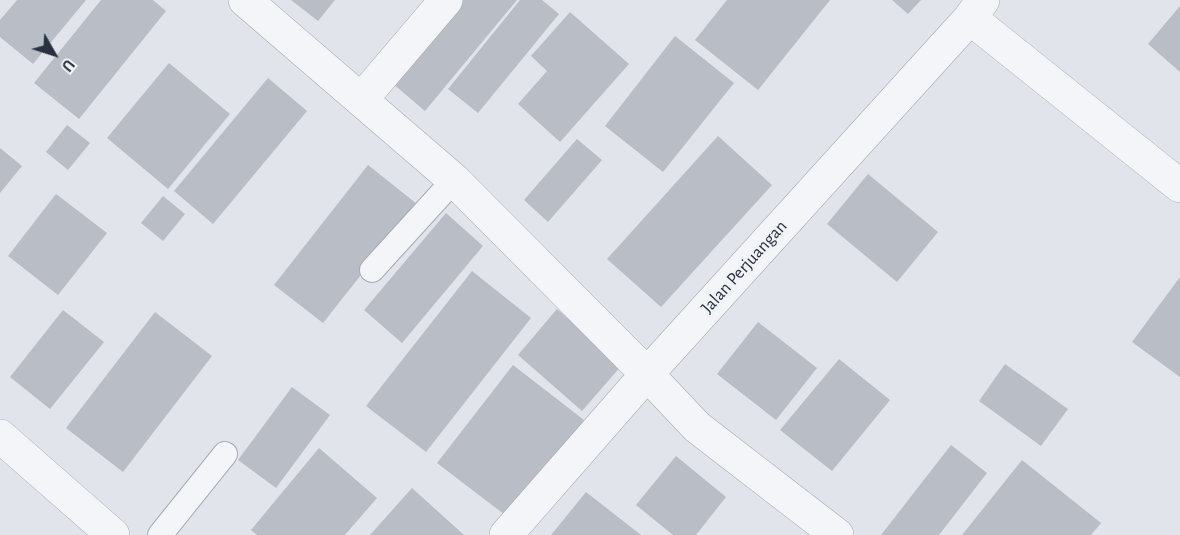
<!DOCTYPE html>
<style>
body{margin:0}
#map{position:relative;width:1180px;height:535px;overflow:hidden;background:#e1e4ea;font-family:"Alegreya Sans",sans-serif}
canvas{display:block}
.north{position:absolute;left:24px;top:24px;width:60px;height:60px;-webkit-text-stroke:4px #f1f3f7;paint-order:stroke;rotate:129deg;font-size:16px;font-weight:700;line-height:24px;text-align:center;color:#293141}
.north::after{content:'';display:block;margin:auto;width:21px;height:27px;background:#293141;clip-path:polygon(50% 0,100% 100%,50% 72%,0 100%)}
</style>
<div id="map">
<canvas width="1180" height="535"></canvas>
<div class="north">U</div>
</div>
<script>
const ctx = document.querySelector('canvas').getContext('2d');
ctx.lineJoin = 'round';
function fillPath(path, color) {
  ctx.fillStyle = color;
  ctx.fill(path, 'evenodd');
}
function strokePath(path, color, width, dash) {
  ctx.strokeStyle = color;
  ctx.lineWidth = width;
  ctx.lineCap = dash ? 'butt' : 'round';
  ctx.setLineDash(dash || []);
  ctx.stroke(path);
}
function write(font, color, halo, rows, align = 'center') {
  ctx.font = font + ' "Alegreya Sans",sans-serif';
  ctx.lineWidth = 6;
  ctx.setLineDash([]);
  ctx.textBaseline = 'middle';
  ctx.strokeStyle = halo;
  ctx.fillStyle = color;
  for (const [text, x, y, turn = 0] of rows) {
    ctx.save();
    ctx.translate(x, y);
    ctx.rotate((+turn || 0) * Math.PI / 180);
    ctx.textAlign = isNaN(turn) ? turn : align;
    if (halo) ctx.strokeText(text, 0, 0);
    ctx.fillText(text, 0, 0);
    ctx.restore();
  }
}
fillPath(new Path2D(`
 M 17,0 L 86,0 L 33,64 L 0,37 L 0,20 Z
 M 101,0 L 153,0 L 166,11 L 79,119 L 34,83 Z
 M 291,0 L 335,0 L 318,21 Z
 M 460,0 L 517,0 L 425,111 L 392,83 Z
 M 520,0 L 542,0 L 559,14 L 478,113 L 448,89 Z
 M 727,0 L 830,0 L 758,90 L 695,40 Z
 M 892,0 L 921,0 L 908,14 Z
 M 1180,6 L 1180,72 L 1148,44 Z
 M 570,12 L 629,64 L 560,142 L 518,104 L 547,71 L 531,56 Z
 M 675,36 L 734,83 L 663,172 L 605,126 Z
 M 169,63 L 230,114 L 168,189 L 107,138 Z
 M 268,78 L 307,111 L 213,224 L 174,191 Z
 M 67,125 L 90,143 L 68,170 L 46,152 Z
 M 718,136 L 772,185 L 661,307 L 607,259 Z
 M 577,139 L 602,160 L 548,222 L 524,200 Z
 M 0,148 L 22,166 L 0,193 Z
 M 368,165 L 417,204 L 323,323 L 274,285 Z
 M 868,174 L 938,232 L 897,282 L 827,224 Z
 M 56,194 L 107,233 L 58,295 L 8,256 Z
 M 163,196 L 185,214 L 163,241 L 141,223 Z
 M 446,213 L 483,246 L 402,343 L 364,310 Z
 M 472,271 L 531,318 L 426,452 L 366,406 Z
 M 1180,277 L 1180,377 L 1132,342 Z
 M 557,309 L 622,365 L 582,411 L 518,355 Z
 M 63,310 L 104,342 L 50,409 L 10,377 Z
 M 155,312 L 212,356 L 123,472 L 66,428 Z
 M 758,322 L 817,368 L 776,420 L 717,374 Z
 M 839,359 L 890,400 L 832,471 L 780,430 Z
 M 1005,364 L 1068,409 L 1041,446 L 979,401 Z
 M 513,365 L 584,420 L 509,518 L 437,463 Z
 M 292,387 L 330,415 L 276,488 L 238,460 Z
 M 951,445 L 987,473 L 939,535 L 881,535 Z
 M 319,448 L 377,498 L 345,535 L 257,535 L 251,530 Z
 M 676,456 L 726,497 L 696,535 L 673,535 L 636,505 Z
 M 1022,460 L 1101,523 L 1091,535 L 962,535 Z
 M 412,488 L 464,535 L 370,535 Z
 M 586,492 L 641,535 L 551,535 Z`), '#b8bdc6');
const service = new Path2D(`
 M 372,270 L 454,180
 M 160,535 L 225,454`);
const minor = new Path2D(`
 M 245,0 L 454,180 L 647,374 L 697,427 L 837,535
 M 970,18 L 1180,186
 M 361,100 L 446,0
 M 0,436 L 113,535
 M 506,535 L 647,374 L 970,18 L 983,0`);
strokePath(service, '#a6abb4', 26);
strokePath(minor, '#a6abb4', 34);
strokePath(service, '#f4f5f8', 24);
strokePath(minor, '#f4f5f8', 33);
write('18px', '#293141', '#f1f3f7', [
 ["Jalan Perjuangan",744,267,-48]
]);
</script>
